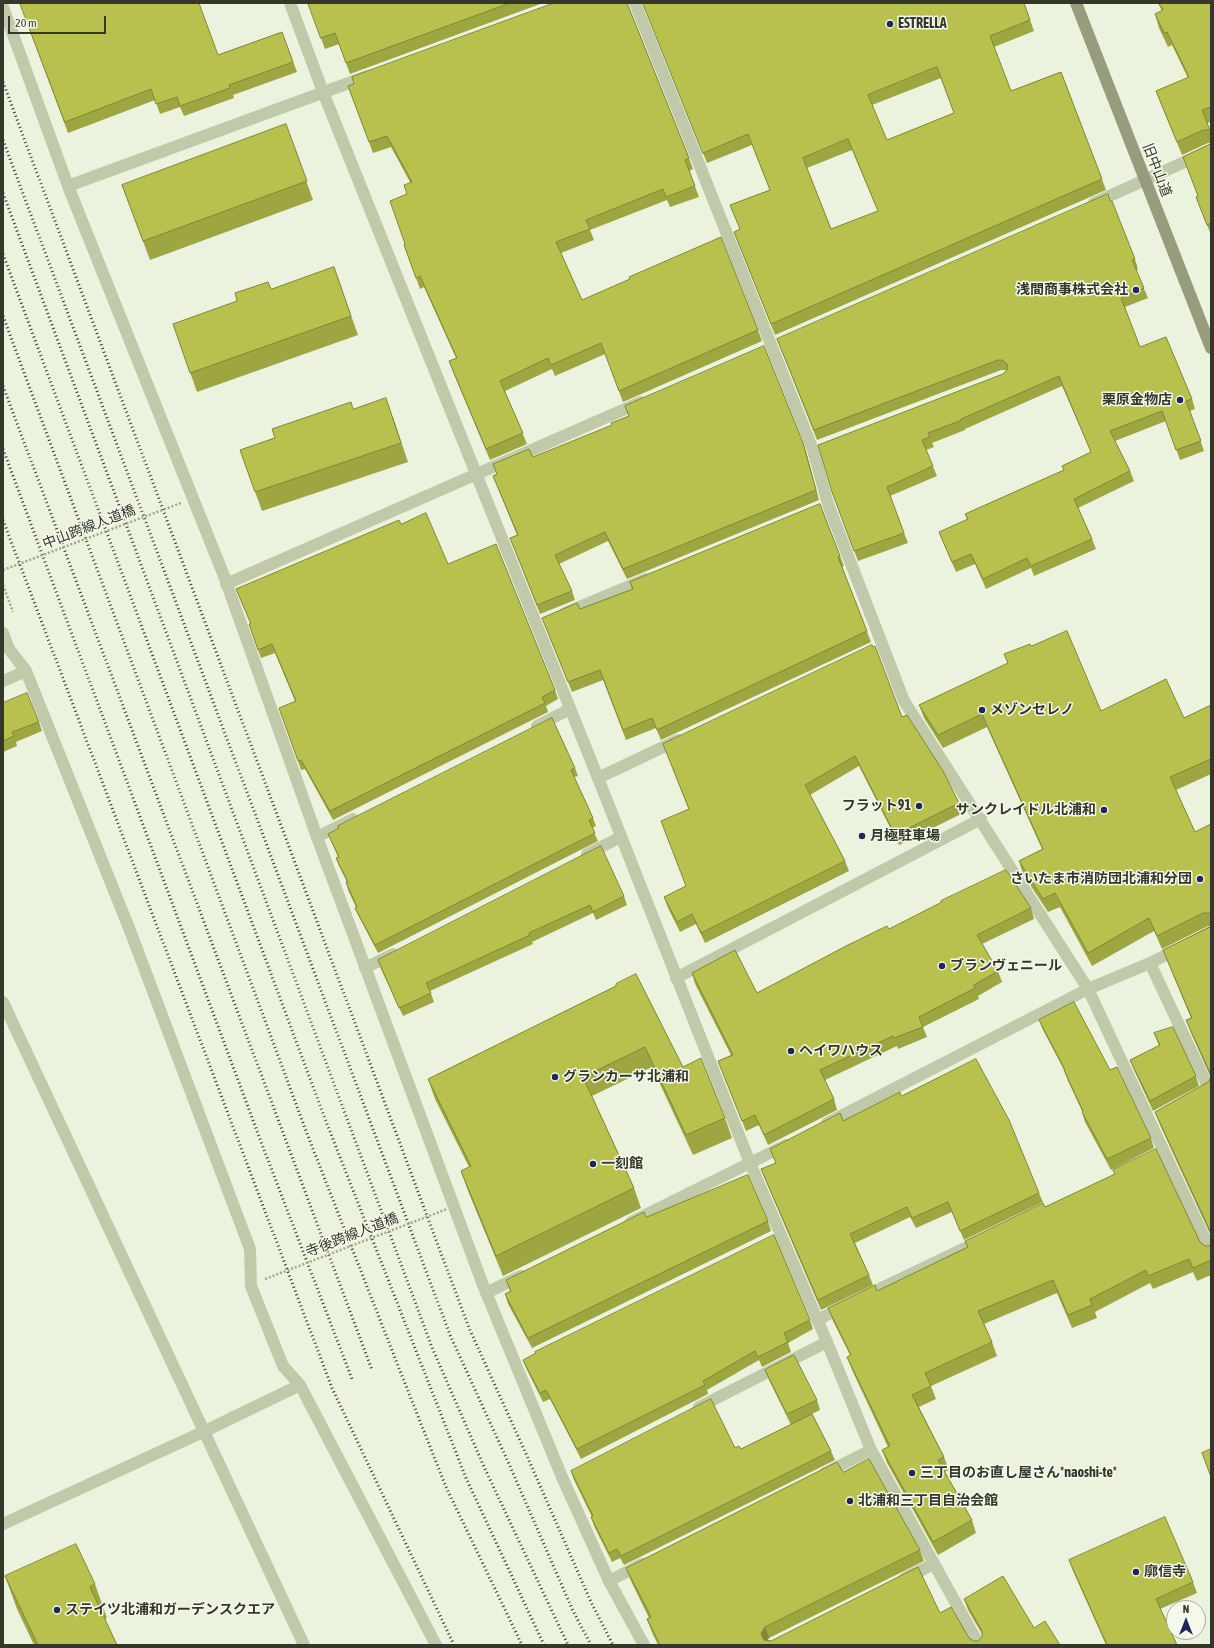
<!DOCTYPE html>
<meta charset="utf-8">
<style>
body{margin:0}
#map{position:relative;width:1214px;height:1648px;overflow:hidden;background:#ebf2de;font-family:"Asap Condensed",sans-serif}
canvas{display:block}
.frame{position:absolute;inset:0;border:4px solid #35372a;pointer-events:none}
.north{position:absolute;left:1166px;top:1600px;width:40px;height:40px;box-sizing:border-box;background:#f4f9eb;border:1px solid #a8ab9e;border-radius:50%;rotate:0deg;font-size:11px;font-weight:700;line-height:16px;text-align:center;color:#35372a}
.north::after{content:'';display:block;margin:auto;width:14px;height:18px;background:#212658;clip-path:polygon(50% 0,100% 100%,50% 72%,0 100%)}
.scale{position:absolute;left:8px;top:16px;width:98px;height:18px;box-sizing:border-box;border:2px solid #35372a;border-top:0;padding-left:5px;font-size:12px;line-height:14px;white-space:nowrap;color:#35372a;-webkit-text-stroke:3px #f4f9eb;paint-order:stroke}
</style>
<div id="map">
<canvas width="1214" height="1648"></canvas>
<div class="frame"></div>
<div class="north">N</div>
<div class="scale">20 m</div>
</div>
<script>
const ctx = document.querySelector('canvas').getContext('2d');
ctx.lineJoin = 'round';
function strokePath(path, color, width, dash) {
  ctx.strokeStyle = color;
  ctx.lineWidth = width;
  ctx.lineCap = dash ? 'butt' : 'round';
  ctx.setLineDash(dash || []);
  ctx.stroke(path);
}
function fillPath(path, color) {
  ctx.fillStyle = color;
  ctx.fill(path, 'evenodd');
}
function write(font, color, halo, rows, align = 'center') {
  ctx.font = font + ' "Asap Condensed","Noto Sans JP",sans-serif';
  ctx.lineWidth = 3;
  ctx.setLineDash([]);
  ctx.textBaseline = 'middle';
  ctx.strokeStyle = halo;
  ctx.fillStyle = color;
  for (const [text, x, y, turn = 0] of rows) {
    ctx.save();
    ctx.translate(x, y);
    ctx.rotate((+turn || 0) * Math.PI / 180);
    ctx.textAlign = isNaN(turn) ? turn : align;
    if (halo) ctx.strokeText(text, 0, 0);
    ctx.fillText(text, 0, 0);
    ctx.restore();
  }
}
strokePath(new Path2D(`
 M 3,585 L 13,612`), '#a1a88a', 2.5, [2, 2]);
strokePath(new Path2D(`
 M 565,613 L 646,579
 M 537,726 L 570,709
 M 598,778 L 678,740
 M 317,837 L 353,819
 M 587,854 L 621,837
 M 1150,963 L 1209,1089 L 1201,1094
 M 365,968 L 393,954
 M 676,978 L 981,819
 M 863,1297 L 982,1240
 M 817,1320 L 845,1306
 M 699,1407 L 827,1342
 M 825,1473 L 871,1450
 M 905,1578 L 934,1564
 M 609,1581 L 642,1564`), '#c0caab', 12);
strokePath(new Path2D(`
 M 290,3 L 323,92 L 598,778 L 750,1163 L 827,1342 L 871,1450 L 979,1645
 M 635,3 L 813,450 L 828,504 L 904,701 L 1088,989 L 1211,1252
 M 3,7 L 68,186 L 224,576 L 317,837 L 483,1285 L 562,1477 L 609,1581 L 644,1645
 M 68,186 L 368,76
 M 1094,203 L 1211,150
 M 226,584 L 641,402
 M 3,633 L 9,649 L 26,671 L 131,933 L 250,1249 L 251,1286 L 283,1366 L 300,1385 L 436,1645
 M 3,681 L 26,671
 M 3,1002 L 304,1645
 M 827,1123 L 1088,989 L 1150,963 L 1180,948
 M 631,1222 L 786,1145
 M 486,1293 L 521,1276
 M 3,1524 L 205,1431 L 300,1385`), '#c0caab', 12);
strokePath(new Path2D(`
 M 1076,3 L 1211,348`), '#979d7c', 12);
strokePath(new Path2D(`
 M 3,82 L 469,1328 L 527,1456 L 591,1602 L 613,1645
 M 3,140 L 450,1335 L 509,1464 L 573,1611 L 591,1645
 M 3,193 L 431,1345 L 485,1469 L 568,1645
 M 3,254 L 327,1124 L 466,1478 L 544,1645
 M 3,316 L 306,1131 L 395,1358 L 446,1487 L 522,1645
 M 3,386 L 372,1370
 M 3,449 L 263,1147 L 352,1379
 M 3,520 L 332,1388 L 454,1645`), '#35372a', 3, [1, 3]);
strokePath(new Path2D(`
 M 3,570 L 181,503
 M 265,1279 L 447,1209`), '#a1a88a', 2.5, [2, 2]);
fillPath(new Path2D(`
 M 20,3 L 218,55 L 282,32 L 297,72 L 233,95 L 234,98 L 184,116 L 180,107 L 160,114 L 155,100 L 68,133 Z
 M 308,3 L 543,3 L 350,74 L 339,44 L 325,49 Z
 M 643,3 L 1024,3 L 1034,31 L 994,47 L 1011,91 L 1061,72 L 1106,190 L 775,335 L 734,232 L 740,229 L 730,205 L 770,190 L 752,145 L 707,163 ZM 941,78 L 954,113 L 887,140 L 872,105 ZM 852,150 L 878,211 L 831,229 L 807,168 Z
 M 1158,3 L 1211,3 L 1211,122 L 1207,123 L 1211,133 L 1211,235 L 1196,197 L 1198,196 L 1210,143 L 1208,143 L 1182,155 L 1161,104 L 1156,91 L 1188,78 L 1172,45 L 1168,47 L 1159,28 L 1155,14 L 1162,11 Z
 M 628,5 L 689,158 L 693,169 L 689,171 L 699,197 L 670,207 L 667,200 L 590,230 L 594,240 L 561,253 L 582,300 L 758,330 L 762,341 L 623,402 L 605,354 L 555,376 L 552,369 L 505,391 L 527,444 L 490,460 L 453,372 L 449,361 L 456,358 L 424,287 L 420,289 L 404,245 L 405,244 L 407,194 L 410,182 L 391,147 L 373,153 L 348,86 Z
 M 286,124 L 313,200 L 150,260 L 122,185 Z
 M 1135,259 L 1138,269 L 1136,270 L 1148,298 L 1125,307 L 1140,347 L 1192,399 L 1195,409 L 1190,411 L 1204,451 L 1180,460 L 1166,421 L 1115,441 L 1130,471 L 1134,481 L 1078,508 L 1092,539 L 1096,549 L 1034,576 L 1031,568 L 986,589 L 975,564 L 956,572 L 943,542 L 939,532 L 967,520 L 965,514 L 1064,470 L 1062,466 L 1091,452 L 1062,386 L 965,429 L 965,430 L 932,443 L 934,447 L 926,450 L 937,476 L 890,496 L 908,543 L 858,561 L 832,492 L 1003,374 L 1006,370 L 1001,370 L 817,440 L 777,339 Z
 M 334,267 L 358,335 L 197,392 L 173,324 Z
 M 354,409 L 393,417 L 408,462 L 262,511 L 240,450 Z
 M 803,443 L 806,452 L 819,500 L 627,579 L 608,541 L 559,564 L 572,591 L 575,600 L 540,614 L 510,538 L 517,535 L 493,476 L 497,474 L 493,464 L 533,457 Z
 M 820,504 L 844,566 L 842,567 L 871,642 L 661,740 L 656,728 L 626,740 L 603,680 L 572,692 L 542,618 L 580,609 L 632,589 L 630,582 Z
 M 401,524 L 448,564 L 555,690 L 558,699 L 546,706 L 548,712 L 333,820 L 305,769 L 301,770 L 298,761 L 295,701 L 275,653 L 261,658 L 249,624 L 251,624 L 236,589 Z
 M 1031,646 L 1101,711 L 1184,718 L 1211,705 L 1211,774 L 1176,790 L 1195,832 L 1211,824 L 1211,1236 L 1160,1125 L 1155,1112 L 1208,1082 L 1211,1078 L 1191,1033 L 1186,1020 L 1191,1018 L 1168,963 L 1163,950 L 1210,926 L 1208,926 L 1162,949 L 1154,931 L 1092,966 L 1060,907 L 1048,912 L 1023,874 L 1019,861 L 1042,849 L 987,727 L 943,748 L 924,718 L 919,705 L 1008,664 L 1004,654 Z
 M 3,703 L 39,722 L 42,731 L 16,742 L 17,746 L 3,752 Z
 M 902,717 L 959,803 L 963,813 L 899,845 L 859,766 L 810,795 L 845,861 L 849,871 L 705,943 L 696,924 L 680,932 L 668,908 L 664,897 L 686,886 L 689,810 L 663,744 Z
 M 575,768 L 578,776 L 574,777 L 593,818 L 596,826 L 592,828 L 598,841 L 378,953 L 358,915 L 355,908 L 356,907 L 348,890 L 346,882 L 347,882 L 339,866 L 336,858 L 338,857 L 328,834 L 339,828 L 338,826 Z
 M 624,896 L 627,905 L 596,920 L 593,913 L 532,942 L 533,944 L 430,991 L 434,1002 L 403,1016 L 381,969 L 378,960 Z
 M 1031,908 L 1034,919 L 982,944 L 998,971 L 1002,982 L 978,996 L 979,999 L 923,1027 L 927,1037 L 898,1049 L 897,1046 L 825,1080 L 834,1099 L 837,1110 L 768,1145 L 759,1125 L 746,1131 L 718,1061 L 731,1055 L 695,984 L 692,973 L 757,993 L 889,929 Z
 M 616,986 L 725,1118 L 732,1138 L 693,1155 L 652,1067 L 592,1096 L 634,1188 L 641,1208 L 503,1276 L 468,1191 L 461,1171 L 469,1167 L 435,1099 L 428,1079 Z
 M 1039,1020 L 1110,1070 L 1151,1138 L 1154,1148 L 1111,1170 L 1085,1122 L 1082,1112 L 1082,1111 L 1068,1081 L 1064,1070 L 1043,1030 Z
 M 1154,1033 L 1196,1076 L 1199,1086 L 1153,1111 L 1134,1070 L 1130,1060 L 1159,1046 Z
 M 902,1096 L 1039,1193 L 1043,1202 L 964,1240 L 952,1212 L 916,1228 L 910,1217 L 855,1243 L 869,1275 L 873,1285 L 821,1310 L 765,1179 L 761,1169 L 776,1163 L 770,1149 L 843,1121 Z
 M 1113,1170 L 1200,1242 L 1205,1246 L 1209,1246 L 1211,1244 L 1211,1275 L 1197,1281 L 1193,1272 L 1153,1289 L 1150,1283 L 1095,1312 L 1097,1318 L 1072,1328 L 1057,1293 L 984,1324 L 992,1342 L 997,1356 L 931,1386 L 936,1399 L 919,1407 L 944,1457 L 949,1470 L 945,1472 L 972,1520 L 976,1533 L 938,1555 L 887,1463 L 882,1450 L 888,1447 L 852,1370 L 847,1357 L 850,1355 L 833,1321 L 828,1308 L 877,1291 L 967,1247 L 965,1241 L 1045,1207 L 1115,1175 Z
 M 646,1217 L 768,1221 L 771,1231 L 532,1348 L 508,1304 L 505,1294 L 510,1291 L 506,1280 Z
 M 810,1320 L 813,1329 L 788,1343 L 791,1352 L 762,1367 L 759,1360 L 707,1390 L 708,1394 L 581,1459 L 550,1399 L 543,1402 L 527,1370 L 523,1360 Z
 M 765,1370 L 817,1400 L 820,1410 L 812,1414 L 831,1451 L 835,1460 L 624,1565 L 620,1558 L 612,1562 L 594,1526 L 591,1517 L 592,1517 L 574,1480 L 571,1471 L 735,1448 L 741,1449 L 791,1425 L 769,1380 Z
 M 843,1472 L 920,1550 L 924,1561 L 769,1638 L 767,1640 L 771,1641 L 940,1613 L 969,1638 L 974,1641 L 978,1641 L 982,1637 L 982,1634 L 968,1610 L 964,1599 L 1034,1628 L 1060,1645 L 658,1645 L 651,1630 L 647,1619 L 649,1618 L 630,1579 L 626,1568 Z
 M 1069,1560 L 1193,1582 L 1197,1593 L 1160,1609 L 1177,1645 L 1106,1645 L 1073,1571 Z
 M 5,1576 L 95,1584 L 107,1618 L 105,1619 L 117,1645 L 34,1645 L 17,1609 Z`), '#9ea642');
fillPath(new Path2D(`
 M 803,443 L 806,452 L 819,500 L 816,490 Z
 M 765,1627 L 769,1638 L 765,1645 L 761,1634 Z`), '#818736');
const building = new Path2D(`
 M 20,3 L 199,3 L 218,55 L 282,32 L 293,62 L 229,85 L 230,88 L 180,106 L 177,97 L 156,104 L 151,89 L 65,122 Z
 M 308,3 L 510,3 L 346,63 L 335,33 L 321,38 Z
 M 554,3 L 627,3 L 689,158 L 685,160 L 695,186 L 666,197 L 663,189 L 586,220 L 590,229 L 556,242 L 582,300 L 630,279 L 629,277 L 721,237 L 758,330 L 619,391 L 601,343 L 551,365 L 548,358 L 500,381 L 523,433 L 486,449 L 449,361 L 457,358 L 420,276 L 416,278 L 404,245 L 405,244 L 390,201 L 407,194 L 404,185 L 412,182 L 387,136 L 369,142 L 348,86 L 354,84 L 352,77 Z
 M 643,3 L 1024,3 L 1030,20 L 990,36 L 1011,91 L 1061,72 L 1102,179 L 771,324 L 734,232 L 740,229 L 730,205 L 770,190 L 748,134 L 703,153 ZM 937,67 L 954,113 L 887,140 L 868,95 ZM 848,139 L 878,211 L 831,229 L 803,158 Z
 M 1159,3 L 1211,3 L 1211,107 L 1202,110 L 1210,130 L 1203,130 L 1177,142 L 1156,91 L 1189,77 L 1167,32 L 1164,33 L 1155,14 L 1163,10 Z
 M 286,124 L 307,181 L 143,241 L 122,185 Z
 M 1211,142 L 1211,224 L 1211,223 L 1207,225 L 1196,197 L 1198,196 L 1183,157 L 1210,144 Z
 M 1108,194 L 1110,201 L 1112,201 L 1135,259 L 1132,260 L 1144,288 L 1121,298 L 1140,347 L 1166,337 L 1192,399 L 1186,401 L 1201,441 L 1176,450 L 1162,411 L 1110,431 L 1130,471 L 1074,499 L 1092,539 L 1031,566 L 1027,558 L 983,579 L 971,554 L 952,562 L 939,532 L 968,519 L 965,514 L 1064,470 L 1062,466 L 1091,452 L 1059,376 L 961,419 L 962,420 L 928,433 L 930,437 L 922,440 L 933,466 L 887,487 L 904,533 L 854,551 L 832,492 L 818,445 L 1003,374 L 1008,369 L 1007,364 L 1002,360 L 998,360 L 814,430 L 777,339 Z
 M 334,267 L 351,316 L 190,373 L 173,324 L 237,301 L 235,293 L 268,282 L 271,289 Z
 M 764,346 L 803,443 L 816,490 L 623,569 L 605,532 L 555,555 L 572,591 L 537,605 L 510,538 L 518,535 L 493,476 L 497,474 L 493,464 L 529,449 L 533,457 L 612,425 L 611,423 L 629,416 L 625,406 Z
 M 386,398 L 401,443 L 255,492 L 240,450 L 275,438 L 272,429 L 351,402 L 353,409 Z
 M 820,504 L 840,556 L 838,557 L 867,631 L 657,730 L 652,718 L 623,730 L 600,670 L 568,682 L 542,618 L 577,603 L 580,609 L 633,589 L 630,582 Z
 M 426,513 L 448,564 L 496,544 L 555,690 L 542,697 L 545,703 L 330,811 L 301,760 L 298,761 L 279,708 L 296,701 L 272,644 L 258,650 L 249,624 L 251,624 L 236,589 L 399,520 L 401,524 Z
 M 1067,631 L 1101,711 L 1166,679 L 1184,718 L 1211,705 L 1211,759 L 1170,777 L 1195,832 L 1211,824 L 1211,915 L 1210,913 L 1203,913 L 1157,936 L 1149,918 L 1088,953 L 1055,893 L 1043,899 L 1019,861 L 1043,849 L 982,714 L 938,735 L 919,705 L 1008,663 L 1004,654 L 1030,644 L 1031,646 Z
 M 872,645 L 873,647 L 875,646 L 902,717 L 907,715 L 943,771 L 959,803 L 895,835 L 855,756 L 805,785 L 845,861 L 701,933 L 692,914 L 677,922 L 664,897 L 686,886 L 661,821 L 689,809 L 663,744 Z
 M 27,693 L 39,722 L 12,732 L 14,736 L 3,741 L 3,703 Z
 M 552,718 L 575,768 L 571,770 L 593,818 L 589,820 L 595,833 L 375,945 L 355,908 L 357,907 L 346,882 L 348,882 L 336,858 L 339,857 L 328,834 L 339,828 L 338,826 Z
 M 601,846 L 624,896 L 593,912 L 590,905 L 529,933 L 530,935 L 426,983 L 431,993 L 399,1008 L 378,960 Z
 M 1006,870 L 1031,908 L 977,935 L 998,971 L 974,985 L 975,988 L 919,1017 L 923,1027 L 894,1038 L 893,1036 L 820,1070 L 834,1099 L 764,1135 L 755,1115 L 742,1121 L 718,1061 L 733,1055 L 692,973 L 735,950 L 757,993 L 846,946 L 887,926 L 889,929 L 942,902 L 941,901 Z
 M 1211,925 L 1211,1075 L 1186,1020 L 1192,1018 L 1163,950 L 1210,927 Z
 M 636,974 L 683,1067 L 701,1058 L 725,1118 L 686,1135 L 645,1047 L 583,1077 L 634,1188 L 496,1256 L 461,1171 L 471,1166 L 428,1079 L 616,986 L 616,984 Z
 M 1074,1002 L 1110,1070 L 1117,1067 L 1151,1138 L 1107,1159 L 1082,1112 L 1083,1111 L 1064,1070 L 1065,1070 L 1039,1020 Z
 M 1173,1027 L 1196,1076 L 1150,1101 L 1130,1060 L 1160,1045 L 1154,1033 Z
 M 976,1059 L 1009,1120 L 1039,1193 L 960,1231 L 948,1202 L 912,1218 L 907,1207 L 850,1234 L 869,1275 L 818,1300 L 761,1169 L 776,1163 L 770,1149 L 840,1113 L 843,1121 L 900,1092 L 901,1096 Z
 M 1211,1078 L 1211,1233 L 1155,1112 L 1208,1082 Z
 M 1156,1149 L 1200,1242 L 1205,1246 L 1209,1246 L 1211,1244 L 1211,1260 L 1193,1268 L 1189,1259 L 1148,1276 L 1146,1270 L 1090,1299 L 1092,1305 L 1068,1315 L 1053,1280 L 978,1311 L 992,1342 L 925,1373 L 931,1386 L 912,1395 L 944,1457 L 938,1460 L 972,1520 L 933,1542 L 882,1450 L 890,1446 L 847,1357 L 851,1355 L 828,1308 L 875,1285 L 877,1291 L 968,1247 L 965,1241 L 1043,1203 L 1045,1207 L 1115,1174 L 1113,1170 Z
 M 748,1175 L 768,1221 L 528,1338 L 505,1294 L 511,1291 L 506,1280 L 644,1212 L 646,1217 Z
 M 774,1235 L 810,1320 L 784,1333 L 788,1342 L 758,1357 L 755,1351 L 703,1381 L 705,1385 L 577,1449 L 546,1390 L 540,1393 L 523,1360 L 536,1353 L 535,1352 Z
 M 794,1355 L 817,1400 L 787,1414 L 765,1370 Z
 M 711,1399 L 735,1448 L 739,1446 L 741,1449 L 812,1414 L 831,1451 L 621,1556 L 617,1549 L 609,1553 L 591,1517 L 593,1516 L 571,1471 Z
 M 1211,1449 L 1211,1477 L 1202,1453 Z
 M 869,1459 L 920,1550 L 765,1627 L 761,1634 L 764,1640 L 771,1641 L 918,1567 L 940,1613 L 951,1607 L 969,1638 L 974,1641 L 978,1641 L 982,1637 L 982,1631 L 964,1599 L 1003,1576 L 1034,1628 L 1045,1621 L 1060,1645 L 660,1645 L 647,1619 L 651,1617 L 626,1568 L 837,1462 L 843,1472 Z
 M 1165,1517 L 1193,1582 L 1156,1599 L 1177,1645 L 1107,1645 L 1069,1560 Z
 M 76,1544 L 95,1584 L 90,1587 L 117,1645 L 38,1645 L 5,1576 Z`);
fillPath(building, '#b8c14d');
strokePath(building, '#818736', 1);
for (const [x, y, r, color] of [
 [890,24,4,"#212658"],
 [1136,290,4,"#212658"],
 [1180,400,4,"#212658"],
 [982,710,4,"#212658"],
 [919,806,4,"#212658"],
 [1104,810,4,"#212658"],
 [862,836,4,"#212658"],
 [1200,879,4,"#212658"],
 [942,966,4,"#212658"],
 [791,1051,4,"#212658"],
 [555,1077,4,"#212658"],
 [593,1164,4,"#212658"],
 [912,1473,4,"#212658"],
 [850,1501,4,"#212658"],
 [1136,1572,4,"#212658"],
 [57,1610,4,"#212658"]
]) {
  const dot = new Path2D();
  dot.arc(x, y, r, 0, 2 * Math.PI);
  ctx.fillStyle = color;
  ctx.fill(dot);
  strokePath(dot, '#f4f9eb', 1.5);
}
write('bold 14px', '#35372a', '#f4f9eb', [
 ["ESTRELLA",898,24],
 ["浅間商事株式会社",1128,290,"right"],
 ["栗原金物店",1172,400,"right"],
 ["メゾンセレノ",990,710],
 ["フラット91",911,806,"right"],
 ["サンクレイドル北浦和",1096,810,"right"],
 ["月極駐車場",870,836],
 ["さいたま市消防団北浦和分団",1192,879,"right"],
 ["ブランヴェニール",950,966],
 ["ヘイワハウス",799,1051],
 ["グランカーサ北浦和",563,1077],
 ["一刻館",601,1164],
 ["三丁目のお直し屋さん*naoshi-te*",920,1473],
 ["北浦和三丁目自治会館",858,1501],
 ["廓信寺",1144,1572],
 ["ステイツ北浦和ガーデンスクエア",65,1610]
], 'left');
write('14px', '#35372a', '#f4f9eb', [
 ["旧中山道",1157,170,69],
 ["中山跨線人道橋",89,527,-21],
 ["寺後跨線人道橋",352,1235,-21]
]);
</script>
